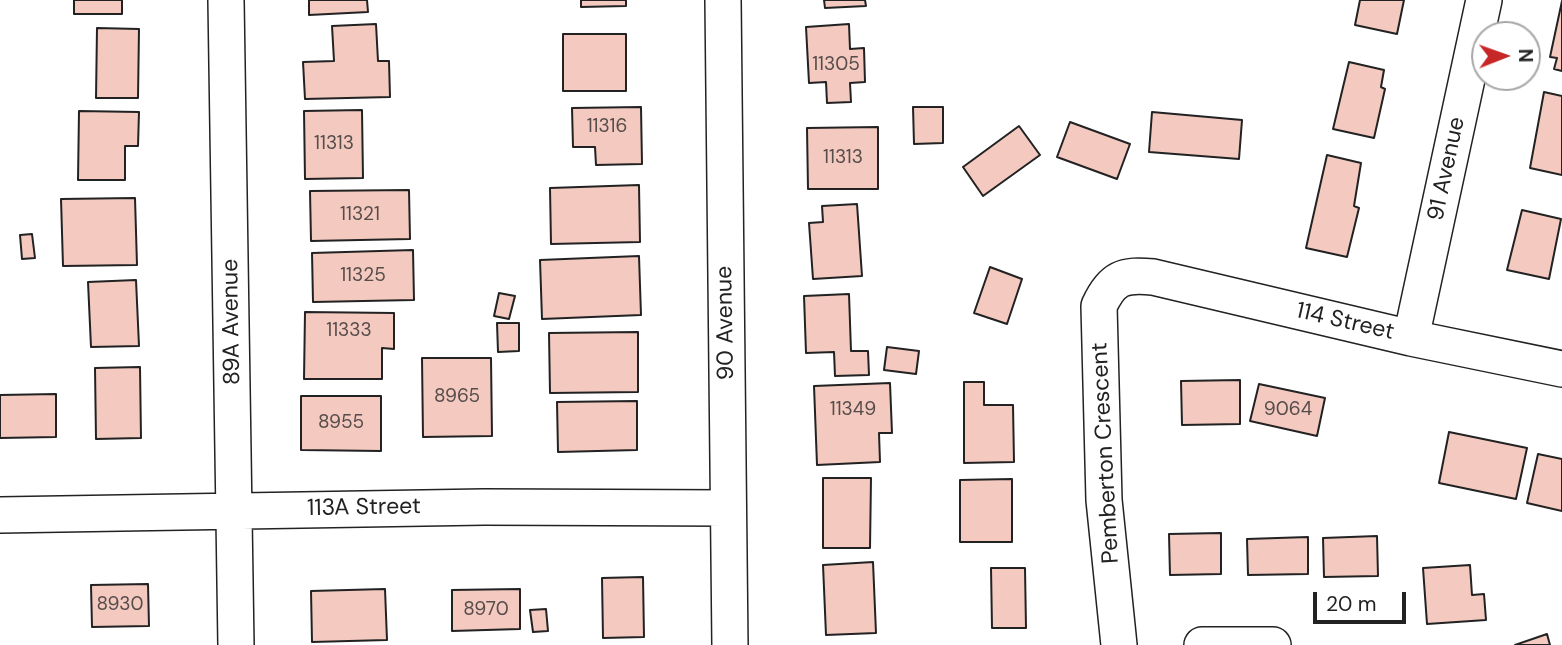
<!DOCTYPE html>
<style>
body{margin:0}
#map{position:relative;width:1562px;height:645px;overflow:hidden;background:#fff;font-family:"DM Sans",sans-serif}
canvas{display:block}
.north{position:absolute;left:1471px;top:21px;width:70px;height:70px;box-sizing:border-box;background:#fff;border:2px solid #a7a7a7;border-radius:50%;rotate:89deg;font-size:19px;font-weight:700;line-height:28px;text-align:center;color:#222}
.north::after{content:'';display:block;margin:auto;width:24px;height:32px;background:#c62828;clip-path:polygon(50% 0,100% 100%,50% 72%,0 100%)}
.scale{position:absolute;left:1313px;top:592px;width:93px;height:32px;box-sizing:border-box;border:4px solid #222;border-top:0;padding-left:9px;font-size:21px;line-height:24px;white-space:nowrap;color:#222;-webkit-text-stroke:5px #fff;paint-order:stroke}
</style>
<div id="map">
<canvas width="1562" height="645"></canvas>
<div class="north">N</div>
<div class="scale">20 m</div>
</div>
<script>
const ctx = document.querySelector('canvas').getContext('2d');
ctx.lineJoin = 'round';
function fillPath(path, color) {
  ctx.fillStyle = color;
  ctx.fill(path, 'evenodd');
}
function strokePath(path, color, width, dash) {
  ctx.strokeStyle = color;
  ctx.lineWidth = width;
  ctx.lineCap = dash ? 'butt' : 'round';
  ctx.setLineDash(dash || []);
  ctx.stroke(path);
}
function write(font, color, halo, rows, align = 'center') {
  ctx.font = font + ' "DM Sans",sans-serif';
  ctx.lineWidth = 5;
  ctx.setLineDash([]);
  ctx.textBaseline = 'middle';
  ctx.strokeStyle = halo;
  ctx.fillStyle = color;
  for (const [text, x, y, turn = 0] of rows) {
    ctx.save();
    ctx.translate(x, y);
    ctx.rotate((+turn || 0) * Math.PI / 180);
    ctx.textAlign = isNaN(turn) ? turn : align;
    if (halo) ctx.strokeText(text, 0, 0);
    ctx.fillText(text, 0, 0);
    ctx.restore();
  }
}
const building = new Path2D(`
 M 74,0 L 122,0 L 122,14 L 74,14 Z
 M 309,0 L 367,0 L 368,12 L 309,15 Z
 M 581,0 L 626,0 L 626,6 L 581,7 Z
 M 824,0 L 865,0 L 866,6 L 825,8 Z
 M 1360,0 L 1404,0 L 1397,34 L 1355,25 Z
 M 1562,1 L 1562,71 L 1554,69 L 1557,58 L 1550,57 Z
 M 376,24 L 378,61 L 389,61 L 390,97 L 305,99 L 303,62 L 334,61 L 332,26 Z
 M 849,24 L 850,49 L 864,48 L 865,82 L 850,83 L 851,102 L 827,103 L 826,82 L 809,83 L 806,27 Z
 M 97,28 L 139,29 L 138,98 L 96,98 Z
 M 563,34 L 626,34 L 626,91 L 563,91 Z
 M 1349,62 L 1384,70 L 1381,87 L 1385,89 L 1374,138 L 1333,129 Z
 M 1544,92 L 1562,96 L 1562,175 L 1530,168 Z
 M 641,107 L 642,164 L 596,165 L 595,147 L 573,147 L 572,108 Z
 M 913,107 L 943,107 L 943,143 L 914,144 Z
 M 362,110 L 363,178 L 305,179 L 304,111 Z
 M 79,111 L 139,112 L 138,146 L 125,146 L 125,180 L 78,180 Z
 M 1152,112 L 1242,120 L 1239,159 L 1149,152 Z
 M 1070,122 L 1130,144 L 1117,179 L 1057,157 Z
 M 1019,126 L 1040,155 L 983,196 L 963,167 Z
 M 878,127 L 878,189 L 808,189 L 807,128 Z
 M 1327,155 L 1361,163 L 1354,206 L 1359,208 L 1347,257 L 1306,248 Z
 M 639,185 L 640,242 L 551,244 L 550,188 Z
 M 409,190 L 410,239 L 311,241 L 310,191 Z
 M 135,198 L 137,265 L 63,266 L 61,199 Z
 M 857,204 L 862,276 L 813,279 L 809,223 L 823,222 L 822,206 Z
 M 1522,210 L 1561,219 L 1549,279 L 1507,270 Z
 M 32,234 L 35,258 L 22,259 L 20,235 Z
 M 413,250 L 414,300 L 313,302 L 312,253 Z
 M 639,256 L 641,315 L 542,319 L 540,260 Z
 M 990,267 L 1022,279 L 1007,324 L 974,313 Z
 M 136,280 L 139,346 L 91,347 L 88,282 Z
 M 499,293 L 515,296 L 509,319 L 494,316 Z
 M 849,294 L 851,351 L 868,351 L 869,375 L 835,376 L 834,352 L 806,353 L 804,296 Z
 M 305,312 L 394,313 L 394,349 L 382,348 L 382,379 L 304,379 Z
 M 497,323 L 519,323 L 519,351 L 498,352 Z
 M 638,332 L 638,392 L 550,393 L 549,333 Z
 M 887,347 L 919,351 L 916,374 L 884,370 Z
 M 422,358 L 491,358 L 492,436 L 423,437 Z
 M 140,367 L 141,438 L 96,439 L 95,368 Z
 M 1240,380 L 1240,424 L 1182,425 L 1181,381 Z
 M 964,382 L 984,382 L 984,405 L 1013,405 L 1014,462 L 964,463 Z
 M 890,383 L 892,433 L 879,433 L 880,462 L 817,465 L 814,386 Z
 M 1259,384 L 1325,398 L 1317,436 L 1250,421 Z
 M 56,394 L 56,437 L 0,438 L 0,395 Z
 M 301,396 L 381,396 L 381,451 L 301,450 Z
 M 637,401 L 637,450 L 558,452 L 557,402 Z
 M 1449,432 L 1527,448 L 1516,499 L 1439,483 Z
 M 1538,454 L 1562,459 L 1562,511 L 1527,503 Z
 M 823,478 L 871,478 L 870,548 L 823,548 Z
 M 1012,479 L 1012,542 L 960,542 L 960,480 Z
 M 1221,533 L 1221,574 L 1170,575 L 1169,534 Z
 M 1377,536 L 1378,576 L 1324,577 L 1323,538 Z
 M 1308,537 L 1308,574 L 1248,575 L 1247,539 Z
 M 873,562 L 876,633 L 826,635 L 823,565 Z
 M 1470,565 L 1472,595 L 1484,594 L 1486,620 L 1427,624 L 1423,568 Z
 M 991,568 L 1025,568 L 1026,628 L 992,628 Z
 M 643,577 L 644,637 L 603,638 L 602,578 Z
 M 148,584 L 149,626 L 92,627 L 91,585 Z
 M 385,589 L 387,640 L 312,642 L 311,591 Z
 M 520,589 L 520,629 L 452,631 L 452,590 Z
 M 546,609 L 548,631 L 533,632 L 530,610 Z
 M 1547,634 L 1550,645 L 1515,645 Z`);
fillPath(building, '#f3c9c0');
strokePath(building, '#222', 2);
const minor = new Path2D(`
 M 226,0 L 236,645
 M 723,0 L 730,645
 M 1411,338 L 1484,0
 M 0,515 L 484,507 L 728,508
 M 1119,645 L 1104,500 L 1099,306 C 1112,278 1123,274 1153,277 L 1411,338 L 1562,369
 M 1202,645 L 1273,645`);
strokePath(minor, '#222', 38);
strokePath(minor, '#fff', 35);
write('19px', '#564c4a', null, [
 ["11305",836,65],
 ["11316",607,127],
 ["11313",334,144],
 ["11313",843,158],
 ["11321",360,215],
 ["11325",363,276],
 ["11333",349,331],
 ["8965",457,397],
 ["11349",853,410],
 ["9064",1288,410],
 ["8955",341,423],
 ["8930",120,605],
 ["8970",486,610]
]);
write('23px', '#222', '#fff', [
 ["91 Avenue",1447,169,-78],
 ["89A Avenue",232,322,-91],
 ["114 Street",1345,322,13],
 ["90 Avenue",726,323,-91],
 ["Pemberton Crescent",1106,453,-93],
 ["113A Street",364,508,-1]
]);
</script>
